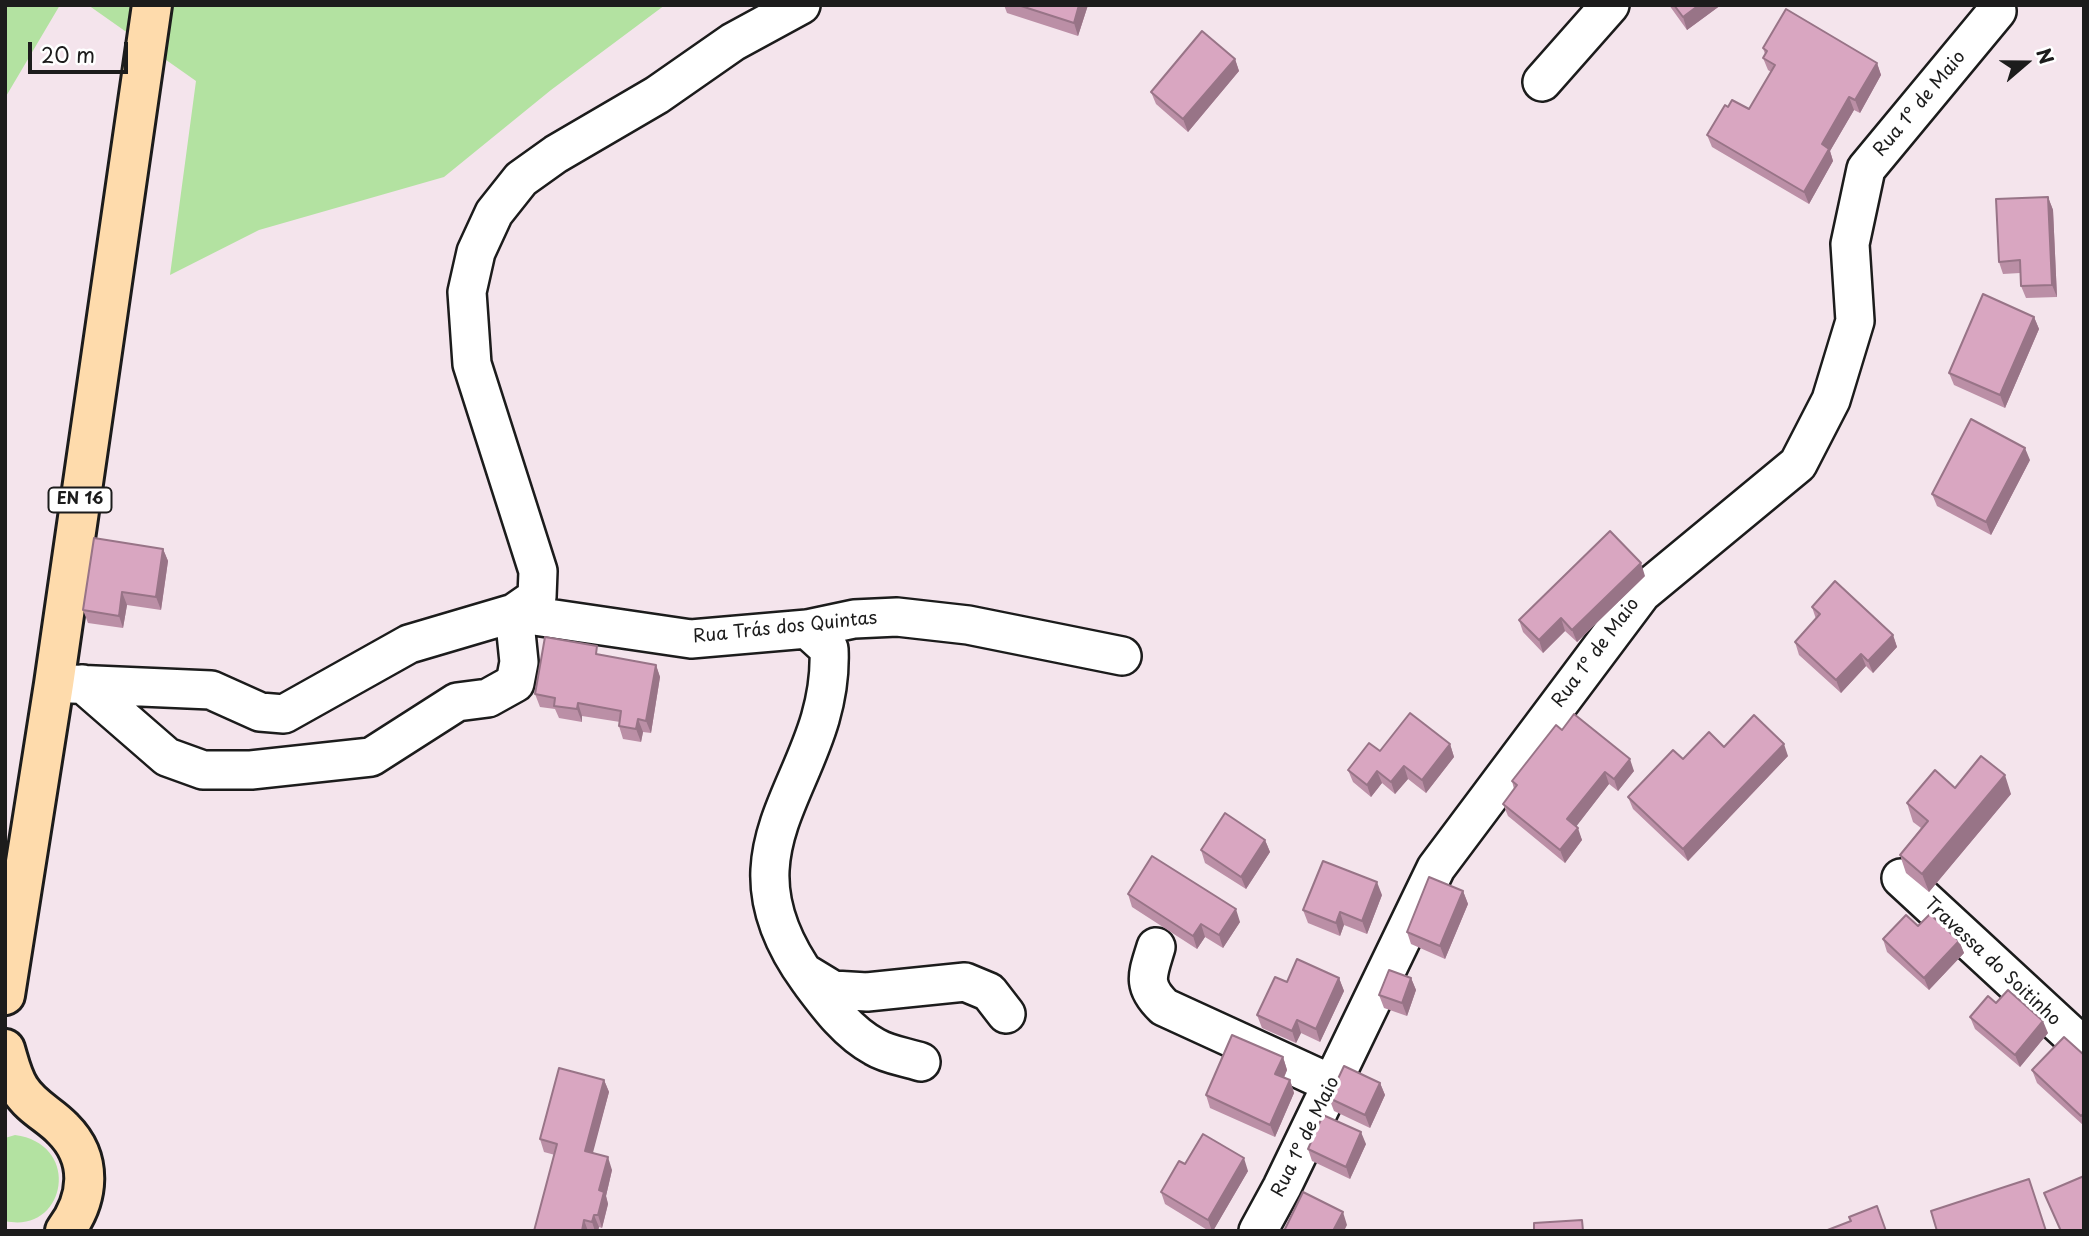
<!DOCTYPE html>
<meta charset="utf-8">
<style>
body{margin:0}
#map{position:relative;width:2089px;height:1236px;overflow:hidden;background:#f4e4ec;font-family:"Playpen Sans",sans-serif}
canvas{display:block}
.frame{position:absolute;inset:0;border:7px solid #1c1c1c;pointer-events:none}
.north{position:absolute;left:1991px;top:28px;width:70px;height:70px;-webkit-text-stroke:5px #fff;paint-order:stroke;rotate:70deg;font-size:19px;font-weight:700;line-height:28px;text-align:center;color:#1c1c1c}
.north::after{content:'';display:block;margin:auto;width:24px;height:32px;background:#1c1c1c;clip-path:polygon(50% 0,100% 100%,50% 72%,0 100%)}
.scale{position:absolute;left:28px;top:42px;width:100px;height:32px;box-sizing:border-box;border:4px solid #1c1c1c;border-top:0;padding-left:9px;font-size:21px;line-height:24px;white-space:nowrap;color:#1c1c1c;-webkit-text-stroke:5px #fff;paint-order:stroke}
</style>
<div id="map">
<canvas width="2089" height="1236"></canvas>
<div class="frame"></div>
<div class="north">N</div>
<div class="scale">20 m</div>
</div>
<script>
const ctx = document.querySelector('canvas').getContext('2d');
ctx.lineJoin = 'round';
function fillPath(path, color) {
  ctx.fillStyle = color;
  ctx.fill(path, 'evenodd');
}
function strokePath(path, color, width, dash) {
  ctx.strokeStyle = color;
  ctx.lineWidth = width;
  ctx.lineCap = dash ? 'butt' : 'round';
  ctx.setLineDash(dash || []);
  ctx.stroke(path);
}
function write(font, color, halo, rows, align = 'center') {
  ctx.font = font + ' "Playpen Sans",sans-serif';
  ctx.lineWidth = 7;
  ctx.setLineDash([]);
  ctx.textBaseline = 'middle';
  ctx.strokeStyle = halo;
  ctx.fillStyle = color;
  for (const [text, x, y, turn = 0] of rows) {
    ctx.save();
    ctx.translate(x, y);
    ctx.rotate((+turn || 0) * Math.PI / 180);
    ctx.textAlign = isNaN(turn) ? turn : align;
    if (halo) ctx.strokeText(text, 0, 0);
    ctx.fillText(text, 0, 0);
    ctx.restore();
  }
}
fillPath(new Path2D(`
 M 5,5 L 60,5 L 5,98 Z
 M 88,5 L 665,5 L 551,90 L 444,177 L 259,230 L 170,275 L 196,81 Z
 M 15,1135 C 83,1144 66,1235 5,1221 L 5,1138 Z`), '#b3e2a1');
const minor = new Path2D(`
 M 1542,82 L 1610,5
 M 807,629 L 829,649 C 835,781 708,841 809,980 C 827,1004 847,1032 875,1047 C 888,1055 906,1057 921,1062
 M 72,684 L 211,690 L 260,712 L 284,714 L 409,644 L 514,613 L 691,639 L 807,629 L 854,619 L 897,617 L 968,625 L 1122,656
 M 83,684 L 167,757 L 203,770 L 251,770 L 371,757 L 457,702 L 488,698 L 515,683 L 519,662 L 514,613 L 537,597 L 538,571 L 472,364 L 467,292 L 476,252 L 494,213 L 521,179 L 556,154 L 657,95 L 733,42 L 801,5
 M 1901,878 L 2084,1047
 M 1156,947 C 1148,974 1141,985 1164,1007 L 1332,1084
 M 805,973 L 833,990 L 867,992 L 965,982 L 989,992 L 1006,1014
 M 1258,1231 L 1282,1187 L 1436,868 L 1642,593 L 1798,464 L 1831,400 L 1855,321 L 1850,244 L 1866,169 L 1997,11 L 1996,5`);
const primary = new Path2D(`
 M 5,995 L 54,684 L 152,5
 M 5,1049 C 9,1062 12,1077 20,1089 C 31,1107 50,1115 63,1129 C 93,1159 89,1199 65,1231`);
strokePath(minor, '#1c1c1c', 42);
strokePath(primary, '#1c1c1c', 44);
strokePath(minor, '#fff', 37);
strokePath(primary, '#fedbac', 38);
fillPath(new Path2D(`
 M 1004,5 L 1088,5 L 1078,36 L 1007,13 Z
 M 1669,5 L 1721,5 L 1687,30 Z
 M 1763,48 L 1877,63 L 1881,75 L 1860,113 L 1854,110 L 1830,151 L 1833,161 L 1809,204 L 1712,147 L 1707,135 L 1749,109 L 1771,72 L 1768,70 L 1763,58 L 1765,54 Z
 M 1235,59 L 1239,71 L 1188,132 L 1156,104 L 1151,92 Z
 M 2048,197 L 2053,210 L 2057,297 L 2026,298 L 2021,286 L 2020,273 L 2003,274 L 1999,262 Z
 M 2034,317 L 2039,329 L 2005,408 L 1954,385 L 1949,373 Z
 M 2030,460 L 1991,535 L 1937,506 L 1932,494 Z
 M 163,549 L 168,561 L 161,610 L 127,605 L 123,628 L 88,623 L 83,610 Z
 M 1645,576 L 1577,642 L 1565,631 L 1543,653 L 1523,632 L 1519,620 Z
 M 1812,607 L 1893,635 L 1897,647 L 1873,673 L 1866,666 L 1841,693 L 1799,655 L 1795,642 L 1816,619 Z
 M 600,655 L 656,665 L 660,677 L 651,733 L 643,732 L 641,742 L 623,739 L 619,726 L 620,722 L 582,716 L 582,722 L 559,718 L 555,709 L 540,707 L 535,694 Z
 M 1562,730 L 1634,771 L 1618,791 L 1609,784 L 1576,826 L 1582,840 L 1565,863 L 1508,816 L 1503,804 L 1514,789 L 1512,781 Z
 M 1450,744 L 1454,757 L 1426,793 L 1408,779 L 1395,794 L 1382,783 L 1371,797 L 1353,782 L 1348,770 L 1380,751 Z
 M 1724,747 L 1788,756 L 1688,861 L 1633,809 L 1628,797 L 1683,759 Z
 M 1955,788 L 2011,794 L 1929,892 L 1906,873 L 1900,855 L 1921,828 L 1913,822 L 1907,803 Z
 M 1265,840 L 1270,852 L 1246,889 L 1205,863 L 1201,850 Z
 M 1463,891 L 1468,904 L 1445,959 L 1411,944 L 1407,932 Z
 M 1128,894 L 1240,922 L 1223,948 L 1205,937 L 1197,949 L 1132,907 Z
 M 1382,895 L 1367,934 L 1344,925 L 1340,936 L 1308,923 L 1303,910 Z
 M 1883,939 L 1959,941 L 1964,953 L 1929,990 L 1887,952 Z
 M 1339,978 L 1344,991 L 1320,1042 L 1301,1033 L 1296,1043 L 1262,1028 L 1257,1015 L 1287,982 Z
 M 1411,978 L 1416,990 L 1407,1016 L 1384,1008 L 1379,995 Z
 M 1996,1003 L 2048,1033 L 2020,1067 L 1975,1029 L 1970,1017 Z
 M 2084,1055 L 2084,1126 L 2037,1083 L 2032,1070 Z
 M 1283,1057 L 1287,1070 L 1284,1078 L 1290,1080 L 1294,1093 L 1275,1137 L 1210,1108 L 1206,1095 Z
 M 604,1080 L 609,1092 L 592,1153 L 612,1170 L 606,1196 L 608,1204 L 602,1228 L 599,1227 L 598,1231 L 534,1231 L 555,1155 L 544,1152 L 540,1139 Z
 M 1380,1083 L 1385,1095 L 1370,1128 L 1334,1111 L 1329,1098 Z
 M 1366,1144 L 1350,1179 L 1312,1161 L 1308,1149 Z
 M 1185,1164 L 1248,1171 L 1213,1231 L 1209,1231 L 1165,1204 L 1161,1192 Z`), '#bb8fa6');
fillPath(new Path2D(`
 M 1079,5 L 1088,5 L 1078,36 L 1074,23 Z
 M 1699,5 L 1721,5 L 1687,30 L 1683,17 Z
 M 1235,59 L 1239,71 L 1188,132 L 1183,119 Z
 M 1877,63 L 1881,75 L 1860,113 L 1855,100 Z
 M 1849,97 L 1854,110 L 1830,151 L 1833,161 L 1809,204 L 1804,192 L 1822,144 Z
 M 2048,197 L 2053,210 L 2057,297 L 2052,285 Z
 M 2034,317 L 2039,329 L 2005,408 L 2000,395 Z
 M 2025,448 L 2030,460 L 1991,535 L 1986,522 Z
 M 163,549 L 168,561 L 161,610 L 156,597 Z
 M 1641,563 L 1645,576 L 1577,642 L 1572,630 Z
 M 122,592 L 127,605 L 123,628 L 119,616 Z
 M 1561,618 L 1565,631 L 1543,653 L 1539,640 Z
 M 1893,635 L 1897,647 L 1873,673 L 1868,661 Z
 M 1861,654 L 1866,666 L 1841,693 L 1836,680 Z
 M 656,665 L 660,677 L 651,733 L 646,721 Z
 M 578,703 L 582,716 L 582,722 L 577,709 Z
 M 638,719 L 643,732 L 641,742 L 636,729 Z
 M 1450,744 L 1454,757 L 1426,793 L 1422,780 Z
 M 1784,744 L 1788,756 L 1688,861 L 1683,849 Z
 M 1630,759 L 1634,771 L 1618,791 L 1614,779 Z
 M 1404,766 L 1408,779 L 1395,794 L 1391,782 Z
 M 1377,771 L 1382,783 L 1371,797 L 1367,785 Z
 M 1605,772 L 1609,784 L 1572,832 L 1567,819 Z
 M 2005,775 L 2011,794 L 1929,892 L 1922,874 Z
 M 1578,828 L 1582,840 L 1565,863 L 1560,850 Z
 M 1265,840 L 1270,852 L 1246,889 L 1241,877 Z
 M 1377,882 L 1382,895 L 1367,934 L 1362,921 Z
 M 1463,891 L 1468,904 L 1445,959 L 1440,946 Z
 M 1236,909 L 1240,922 L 1223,948 L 1219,935 Z
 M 1340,912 L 1344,925 L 1340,936 L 1336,923 Z
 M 1201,924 L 1205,937 L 1197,949 L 1193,936 Z
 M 1959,941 L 1964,953 L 1929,990 L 1924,978 Z
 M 1339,978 L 1344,991 L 1320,1042 L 1316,1029 Z
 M 1411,978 L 1416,990 L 1407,1016 L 1402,1003 Z
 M 1297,1020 L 1301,1033 L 1296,1043 L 1292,1031 Z
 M 2043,1021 L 2048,1033 L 2020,1067 L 2015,1055 Z
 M 1283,1057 L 1287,1070 L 1280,1086 L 1275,1074 Z
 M 604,1080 L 609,1092 L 590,1164 L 585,1151 Z
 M 1290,1080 L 1294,1093 L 1275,1137 L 1270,1125 Z
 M 1380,1083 L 1385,1095 L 1370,1128 L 1365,1115 Z
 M 1361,1132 L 1366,1144 L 1350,1179 L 1346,1167 Z
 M 608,1157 L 612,1170 L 606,1196 L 608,1204 L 602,1228 L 598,1215 L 599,1190 Z
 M 1244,1158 L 1248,1171 L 1213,1231 L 1212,1231 L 1208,1220 Z
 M 1343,1212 L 1347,1225 L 1344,1231 L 1333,1231 Z
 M 594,1215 L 599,1227 L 598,1231 L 595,1231 L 592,1222 Z
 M 584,1220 L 588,1231 L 582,1231 Z`), '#987487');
const building = new Path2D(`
 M 1018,5 L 1079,5 L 1074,23 Z
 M 1674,5 L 1699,5 L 1683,17 Z
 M 1786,9 L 1877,63 L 1855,100 L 1849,97 L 1822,144 L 1829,149 L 1804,192 L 1707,135 L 1725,105 L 1728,107 L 1732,100 L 1749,109 L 1775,65 L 1763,58 L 1767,51 L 1763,48 Z
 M 1202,31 L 1235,59 L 1183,119 L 1151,92 Z
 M 2048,197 L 2052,285 L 2021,286 L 2020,260 L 1999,262 L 1996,199 Z
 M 1983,294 L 2034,317 L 2000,395 L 1949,373 Z
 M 1971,419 L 2025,448 L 1986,522 L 1932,494 Z
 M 1610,531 L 1641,563 L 1572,630 L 1561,618 L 1539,640 L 1519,620 Z
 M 94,538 L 163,549 L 156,597 L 122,592 L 119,616 L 83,610 Z
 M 1835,581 L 1893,635 L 1868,661 L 1861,654 L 1836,680 L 1795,642 L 1820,614 L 1812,607 Z
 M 545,637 L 597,646 L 596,654 L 656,665 L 646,721 L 638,719 L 636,729 L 619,726 L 621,711 L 578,703 L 577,709 L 554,706 L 555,698 L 535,694 Z
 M 1410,713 L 1450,744 L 1422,780 L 1404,766 L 1391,782 L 1377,771 L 1367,785 L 1348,770 L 1369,743 L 1380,751 Z
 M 1574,714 L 1630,759 L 1614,779 L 1605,772 L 1567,819 L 1578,828 L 1560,850 L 1503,804 L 1517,785 L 1512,781 L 1556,725 L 1562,730 Z
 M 1754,715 L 1784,744 L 1683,849 L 1628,797 L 1673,750 L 1683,759 L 1709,732 L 1724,747 Z
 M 1981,756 L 2005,775 L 1922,874 L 1900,855 L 1928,821 L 1907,803 L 1935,770 L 1955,788 Z
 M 1225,813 L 1265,840 L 1241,877 L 1201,850 Z
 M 1152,856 L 1236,909 L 1219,935 L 1201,924 L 1193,936 L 1128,894 Z
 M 1323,861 L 1377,882 L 1362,921 L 1340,912 L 1336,923 L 1303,910 Z
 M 1429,877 L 1463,891 L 1440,946 L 1407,932 Z
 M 1930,914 L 1959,941 L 1924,978 L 1883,939 L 1906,915 L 1918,926 Z
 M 1297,959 L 1339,978 L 1316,1029 L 1297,1020 L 1292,1031 L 1257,1015 L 1275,977 L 1287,982 Z
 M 1389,970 L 1411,978 L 1402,1003 L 1379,995 Z
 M 2008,990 L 2043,1021 L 2015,1055 L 1970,1017 L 1988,996 L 1996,1003 Z
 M 1232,1035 L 1283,1057 L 1275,1074 L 1290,1080 L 1270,1125 L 1206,1095 Z
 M 2064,1037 L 2084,1055 L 2084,1113 L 2081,1116 L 2032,1070 Z
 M 1344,1066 L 1380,1083 L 1365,1115 L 1329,1098 Z
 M 559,1068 L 604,1080 L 585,1151 L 608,1157 L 599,1190 L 604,1192 L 598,1215 L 594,1215 L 592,1222 L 584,1220 L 582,1231 L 534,1231 L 557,1144 L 540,1139 Z
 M 1323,1115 L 1361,1132 L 1346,1167 L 1308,1149 Z
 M 1203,1134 L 1244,1158 L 1208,1220 L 1161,1192 L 1179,1161 L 1185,1164 Z
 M 2084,1176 L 2084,1231 L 2061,1231 L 2044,1193 Z
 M 2029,1179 L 2046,1231 L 1937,1231 L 1931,1211 Z
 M 1303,1192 L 1343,1212 L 1333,1231 L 1284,1231 Z
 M 1877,1206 L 1886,1231 L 1825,1231 L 1851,1221 L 1849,1217 Z
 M 1582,1220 L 1583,1231 L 1534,1231 L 1534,1223 Z`);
fillPath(building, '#d9a6c1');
strokePath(building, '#987487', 2);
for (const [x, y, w] of [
 [80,500,63]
]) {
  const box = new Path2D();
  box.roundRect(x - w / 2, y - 12.5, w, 25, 5);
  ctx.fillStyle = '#fff';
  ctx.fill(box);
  strokePath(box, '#1c1c1c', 2);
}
write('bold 16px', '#1c1c1c', null, [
 ["EN 16",80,500]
]);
write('18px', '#1c1c1c', '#fff', [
 ["Rua 1° de Maio",1920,104,-50],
 ["Rua Trás dos Quintas",785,628,-6],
 ["Rua 1° de Maio",1596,653,-53],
 ["Travessa do Soitinho",1992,962,43],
 ["Rua 1° de Maio",1306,1137,-64]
]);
</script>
